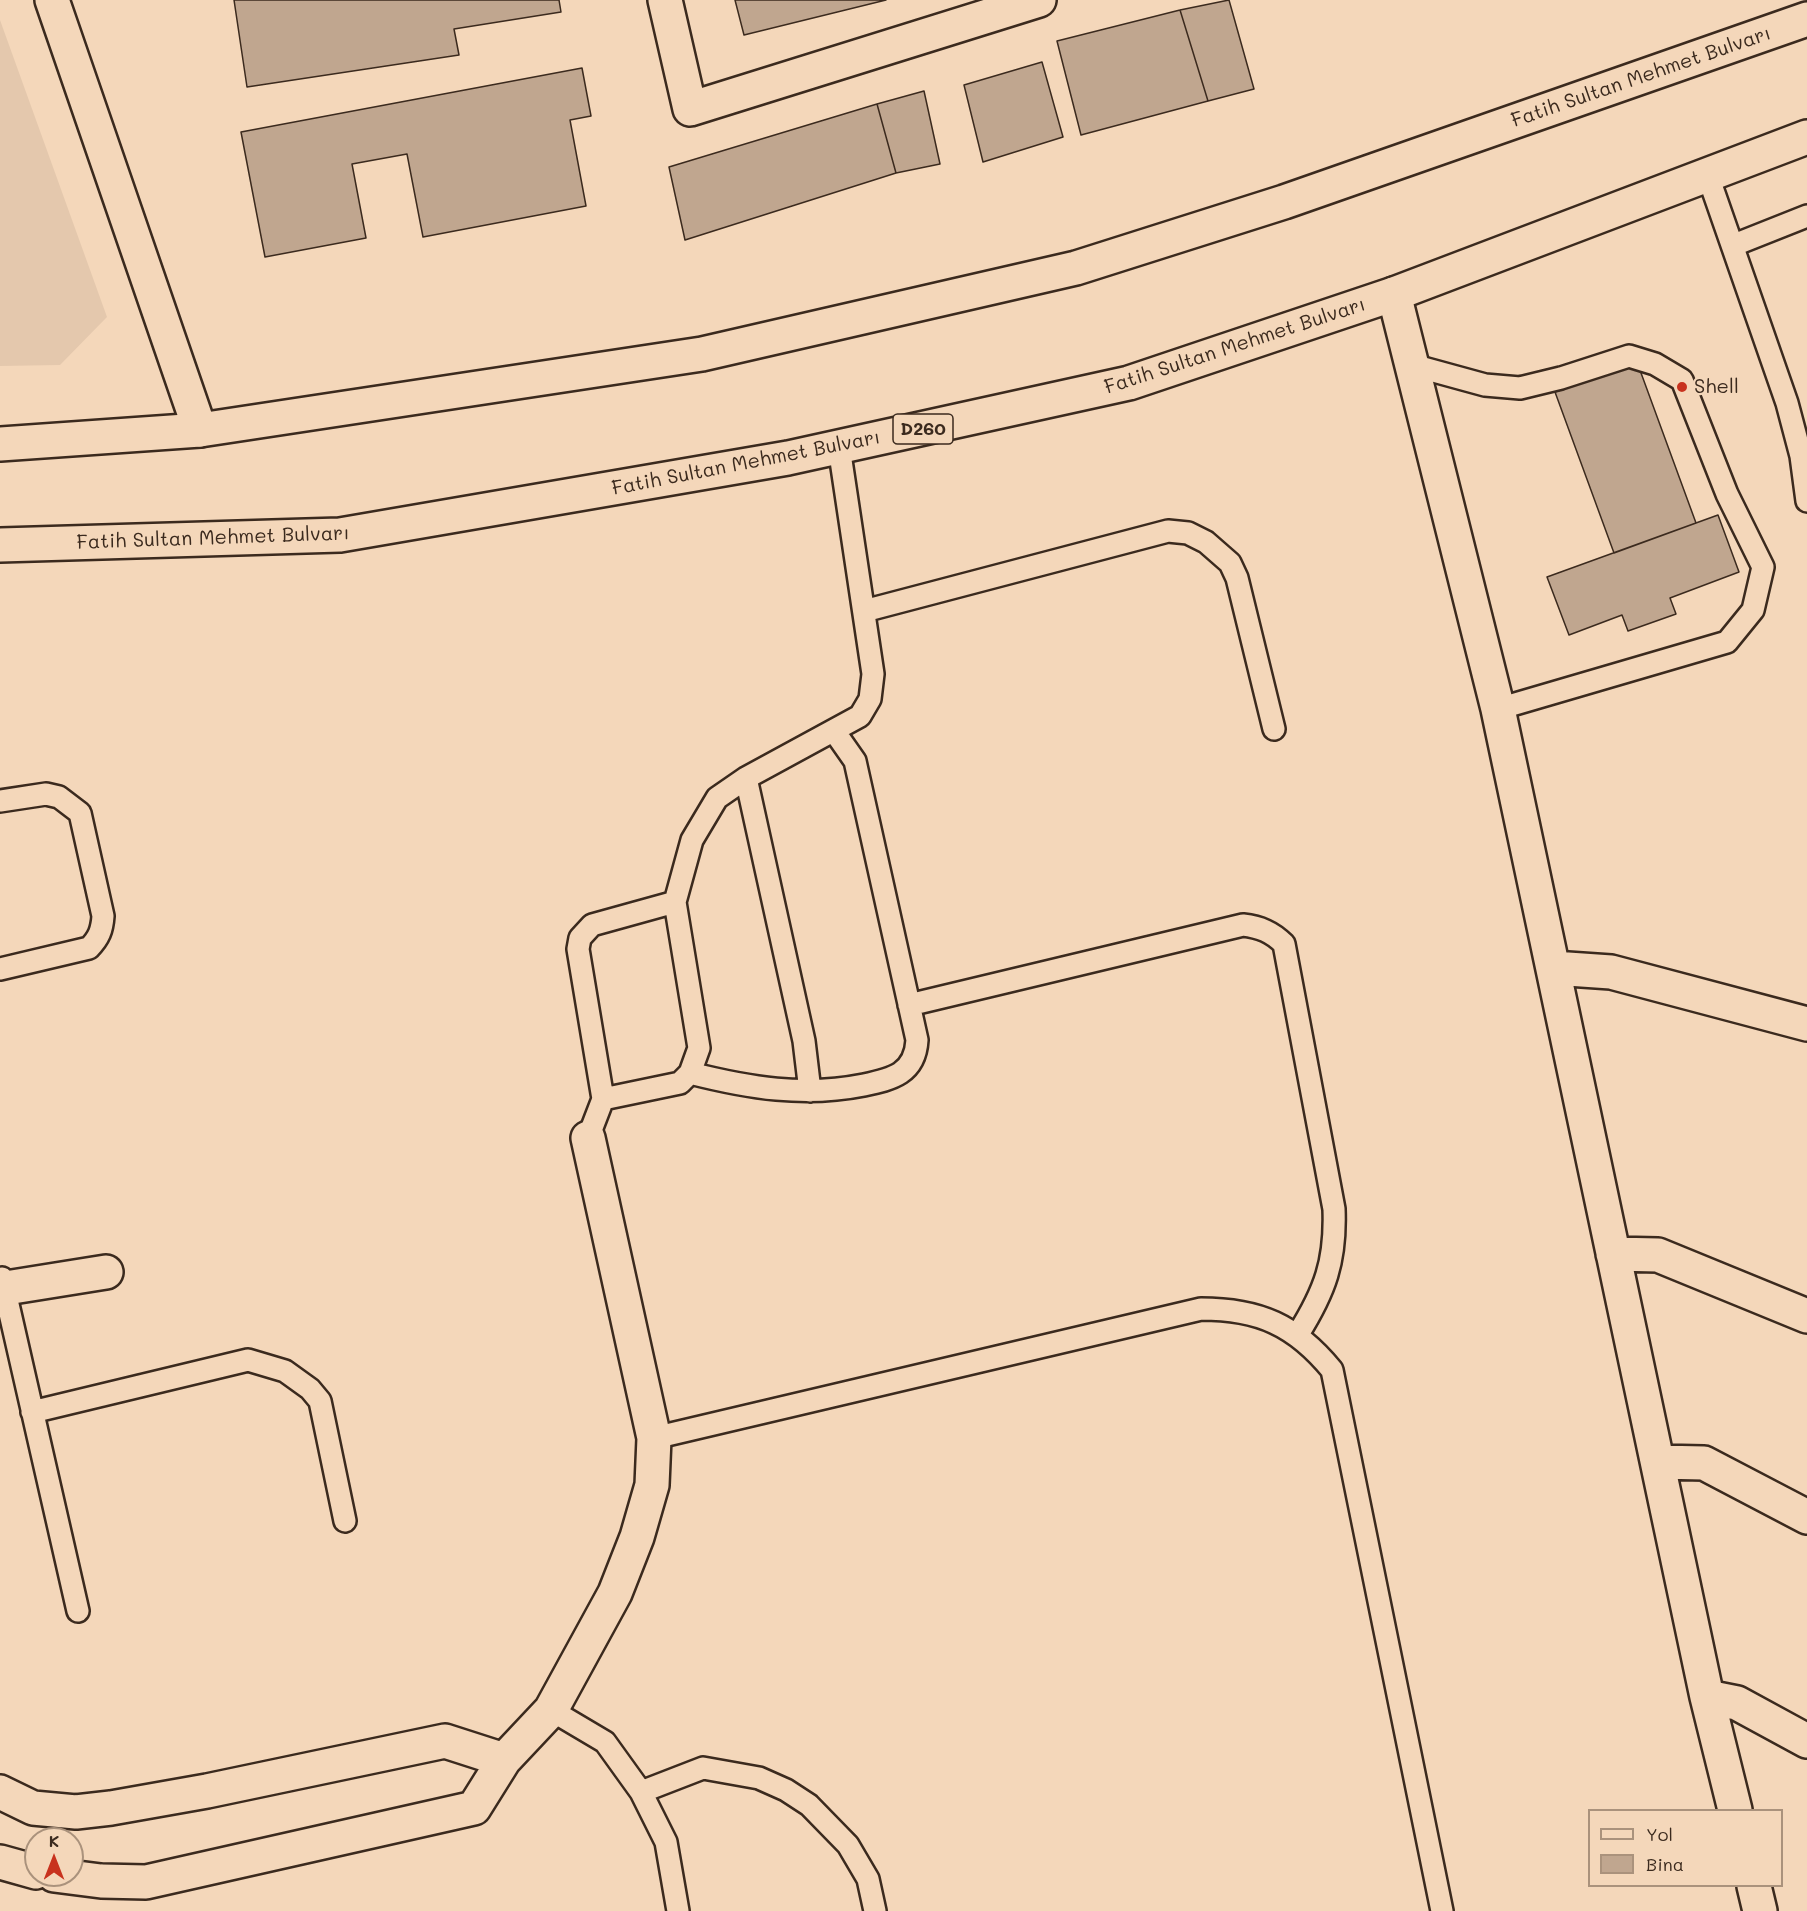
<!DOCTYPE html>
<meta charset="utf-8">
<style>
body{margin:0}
#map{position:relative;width:1807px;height:1911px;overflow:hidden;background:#f4d7ba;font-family:Mali,sans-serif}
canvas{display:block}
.legend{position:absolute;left:1588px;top:1809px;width:195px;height:78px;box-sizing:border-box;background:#f4d7ba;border:2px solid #aa927c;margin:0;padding:8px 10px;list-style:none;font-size:18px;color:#3b2a1e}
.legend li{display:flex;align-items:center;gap:12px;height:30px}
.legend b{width:30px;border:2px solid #aa927c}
.north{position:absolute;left:24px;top:1827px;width:60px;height:60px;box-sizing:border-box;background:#f4d7ba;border:2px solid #aa927c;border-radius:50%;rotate:0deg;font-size:16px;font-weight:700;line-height:24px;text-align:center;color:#3b2a1e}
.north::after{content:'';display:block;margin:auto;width:21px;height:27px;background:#c8321e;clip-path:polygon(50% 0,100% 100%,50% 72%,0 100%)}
</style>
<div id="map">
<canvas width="1807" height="1911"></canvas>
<ul class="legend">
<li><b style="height:8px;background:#f4d7ba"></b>Yol</li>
<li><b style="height:16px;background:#c0a68f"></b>Bina</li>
</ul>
<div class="north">K</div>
</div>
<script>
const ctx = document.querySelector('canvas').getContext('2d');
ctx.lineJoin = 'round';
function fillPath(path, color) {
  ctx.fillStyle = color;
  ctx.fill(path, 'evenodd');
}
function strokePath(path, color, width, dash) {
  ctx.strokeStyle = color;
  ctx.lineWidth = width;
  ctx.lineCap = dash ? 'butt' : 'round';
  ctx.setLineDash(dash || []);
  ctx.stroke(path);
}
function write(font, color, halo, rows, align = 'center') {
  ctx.font = font + ' Mali,sans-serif';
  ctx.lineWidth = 4.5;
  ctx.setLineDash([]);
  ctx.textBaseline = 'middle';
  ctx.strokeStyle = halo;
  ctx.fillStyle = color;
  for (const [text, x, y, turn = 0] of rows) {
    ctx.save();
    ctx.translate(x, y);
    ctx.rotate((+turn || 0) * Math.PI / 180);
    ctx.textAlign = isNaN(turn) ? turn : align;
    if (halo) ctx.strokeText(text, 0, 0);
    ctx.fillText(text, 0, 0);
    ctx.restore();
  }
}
fillPath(new Path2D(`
 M 0,20 L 107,317 L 60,365 L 0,366 Z`), '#e4c8ad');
const building = new Path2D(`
 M 234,0 L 559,0 L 561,12 L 454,29 L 459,55 L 247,87 Z
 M 735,0 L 886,0 L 744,35 Z
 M 1229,0 L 1254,89 L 1208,101 L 1180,10 Z
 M 1180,10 L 1208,101 L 1081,135 L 1057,41 Z
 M 1042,62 L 1063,137 L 983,162 L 964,85 Z
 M 582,68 L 591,116 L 570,120 L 586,206 L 423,237 L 407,154 L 352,164 L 366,238 L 265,257 L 241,132 Z
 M 924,91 L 940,164 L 896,173 L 877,104 Z
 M 877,104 L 896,173 L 685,240 L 669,167 Z
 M 1637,362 L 1696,523 L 1614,553 L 1555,392 Z
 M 1718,515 L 1739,572 L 1670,598 L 1676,614 L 1628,631 L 1622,615 L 1569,635 L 1547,577 Z`);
fillPath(building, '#c0a68f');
strokePath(building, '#3b2a1e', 1.5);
const service = new Path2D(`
 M 1708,176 L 1787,403 L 1801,456 L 1807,501
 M 1734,245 L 1807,216
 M 1412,365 L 1485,385 L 1520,388 L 1561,378 L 1629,356 L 1655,364 L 1682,380 L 1727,494 L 1763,567 L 1753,610 L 1727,642 L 1498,709
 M 864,611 L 1168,531 L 1188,533 L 1206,542 L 1230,563 L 1237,578 L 1274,729
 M 746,778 L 804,1041 L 810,1091
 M 0,801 L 46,794 L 59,797 L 80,813 L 103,916 C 102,930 99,938 89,948 L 0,969
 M 909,1005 L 1243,925 C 1260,927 1272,932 1284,944 L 1334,1209 C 1336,1261 1325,1291 1298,1334
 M 690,1073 C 749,1088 804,1097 864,1085 C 892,1079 915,1074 917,1040 L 855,761 L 834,731
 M 603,1099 L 680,1083 L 690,1073 L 699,1048 L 675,902 L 692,840 L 717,798 L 746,778 L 860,716 L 870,699 L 873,674 L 839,447
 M 588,1138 L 603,1099 L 578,949 L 580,938 L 592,925 L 675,902
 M 2,1278 L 78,1611
 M 32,1412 L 248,1360 L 285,1371 L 310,1389 L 320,1401 L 345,1521
 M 654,1438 L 1201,1309 C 1259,1309 1295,1325 1332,1370 L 1442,1911
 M 551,1710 L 605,1742 L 641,1792 L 666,1842 L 678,1911
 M 641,1792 L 703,1768 L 759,1778 L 786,1790 L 809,1805 L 848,1845 L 868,1879 L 875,1911`);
const minor = new Path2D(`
 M 52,0 L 200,430
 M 665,0 L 690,109 L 1039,0
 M 1394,294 L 1498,709 L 1707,1697 L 1735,1810
 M 1553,968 L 1611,972 L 1807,1024
 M 1613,1254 L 1658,1255 L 1807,1316
 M 0,1289 L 106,1272
 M 1658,1462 L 1704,1463 L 1807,1517
 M 1707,1697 L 1737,1703 L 1807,1741
 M 0,1792 L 33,1808 L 76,1812 L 111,1808 L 207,1791 L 445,1741 L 504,1760
 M 0,1862 L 36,1872
 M 54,1875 L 101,1881 L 146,1882 L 474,1808 L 504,1760 L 551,1710 L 615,1593 L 637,1537 L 652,1485 L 654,1438 L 588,1138
 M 1754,1886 L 1760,1911`);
const trunk = new Path2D(`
 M 0,444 L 200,430 L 702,354 L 1076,268 L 1284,202 L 1807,19
 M 0,545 L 340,535 L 788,458 L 1129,383 L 1394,294 L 1807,137`);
strokePath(service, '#3b2a1e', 26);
strokePath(minor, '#3b2a1e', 38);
strokePath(trunk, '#3b2a1e', 38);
strokePath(service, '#f4d7ba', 21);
strokePath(minor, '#f4d7ba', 33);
strokePath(trunk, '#f4d7ba', 33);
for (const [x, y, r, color] of [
 [1682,387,6,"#c8321e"]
]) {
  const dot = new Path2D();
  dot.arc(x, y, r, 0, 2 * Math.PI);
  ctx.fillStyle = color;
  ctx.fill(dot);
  strokePath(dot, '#f4d7ba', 2);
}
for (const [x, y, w] of [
 [923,429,60]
]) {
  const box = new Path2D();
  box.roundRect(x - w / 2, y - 15, w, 30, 4.5);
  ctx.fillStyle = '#f4d7ba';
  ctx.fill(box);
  strokePath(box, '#3b2a1e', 1.5);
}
write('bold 18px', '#3b2a1e', null, [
 ["D260",923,429]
]);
write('20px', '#3b2a1e', '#f4d7ba', [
 ["Fatih Sultan Mehmet Bulvarı",1641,77,-19],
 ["Fatih Sultan Mehmet Bulvarı",1235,346,-18],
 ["Fatih Sultan Mehmet Bulvarı",746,463,-11],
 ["Fatih Sultan Mehmet Bulvarı",213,538,-2]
]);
write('20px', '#3b2a1e', '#f4d7ba', [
 ["Shell",1694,387]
], 'left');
</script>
